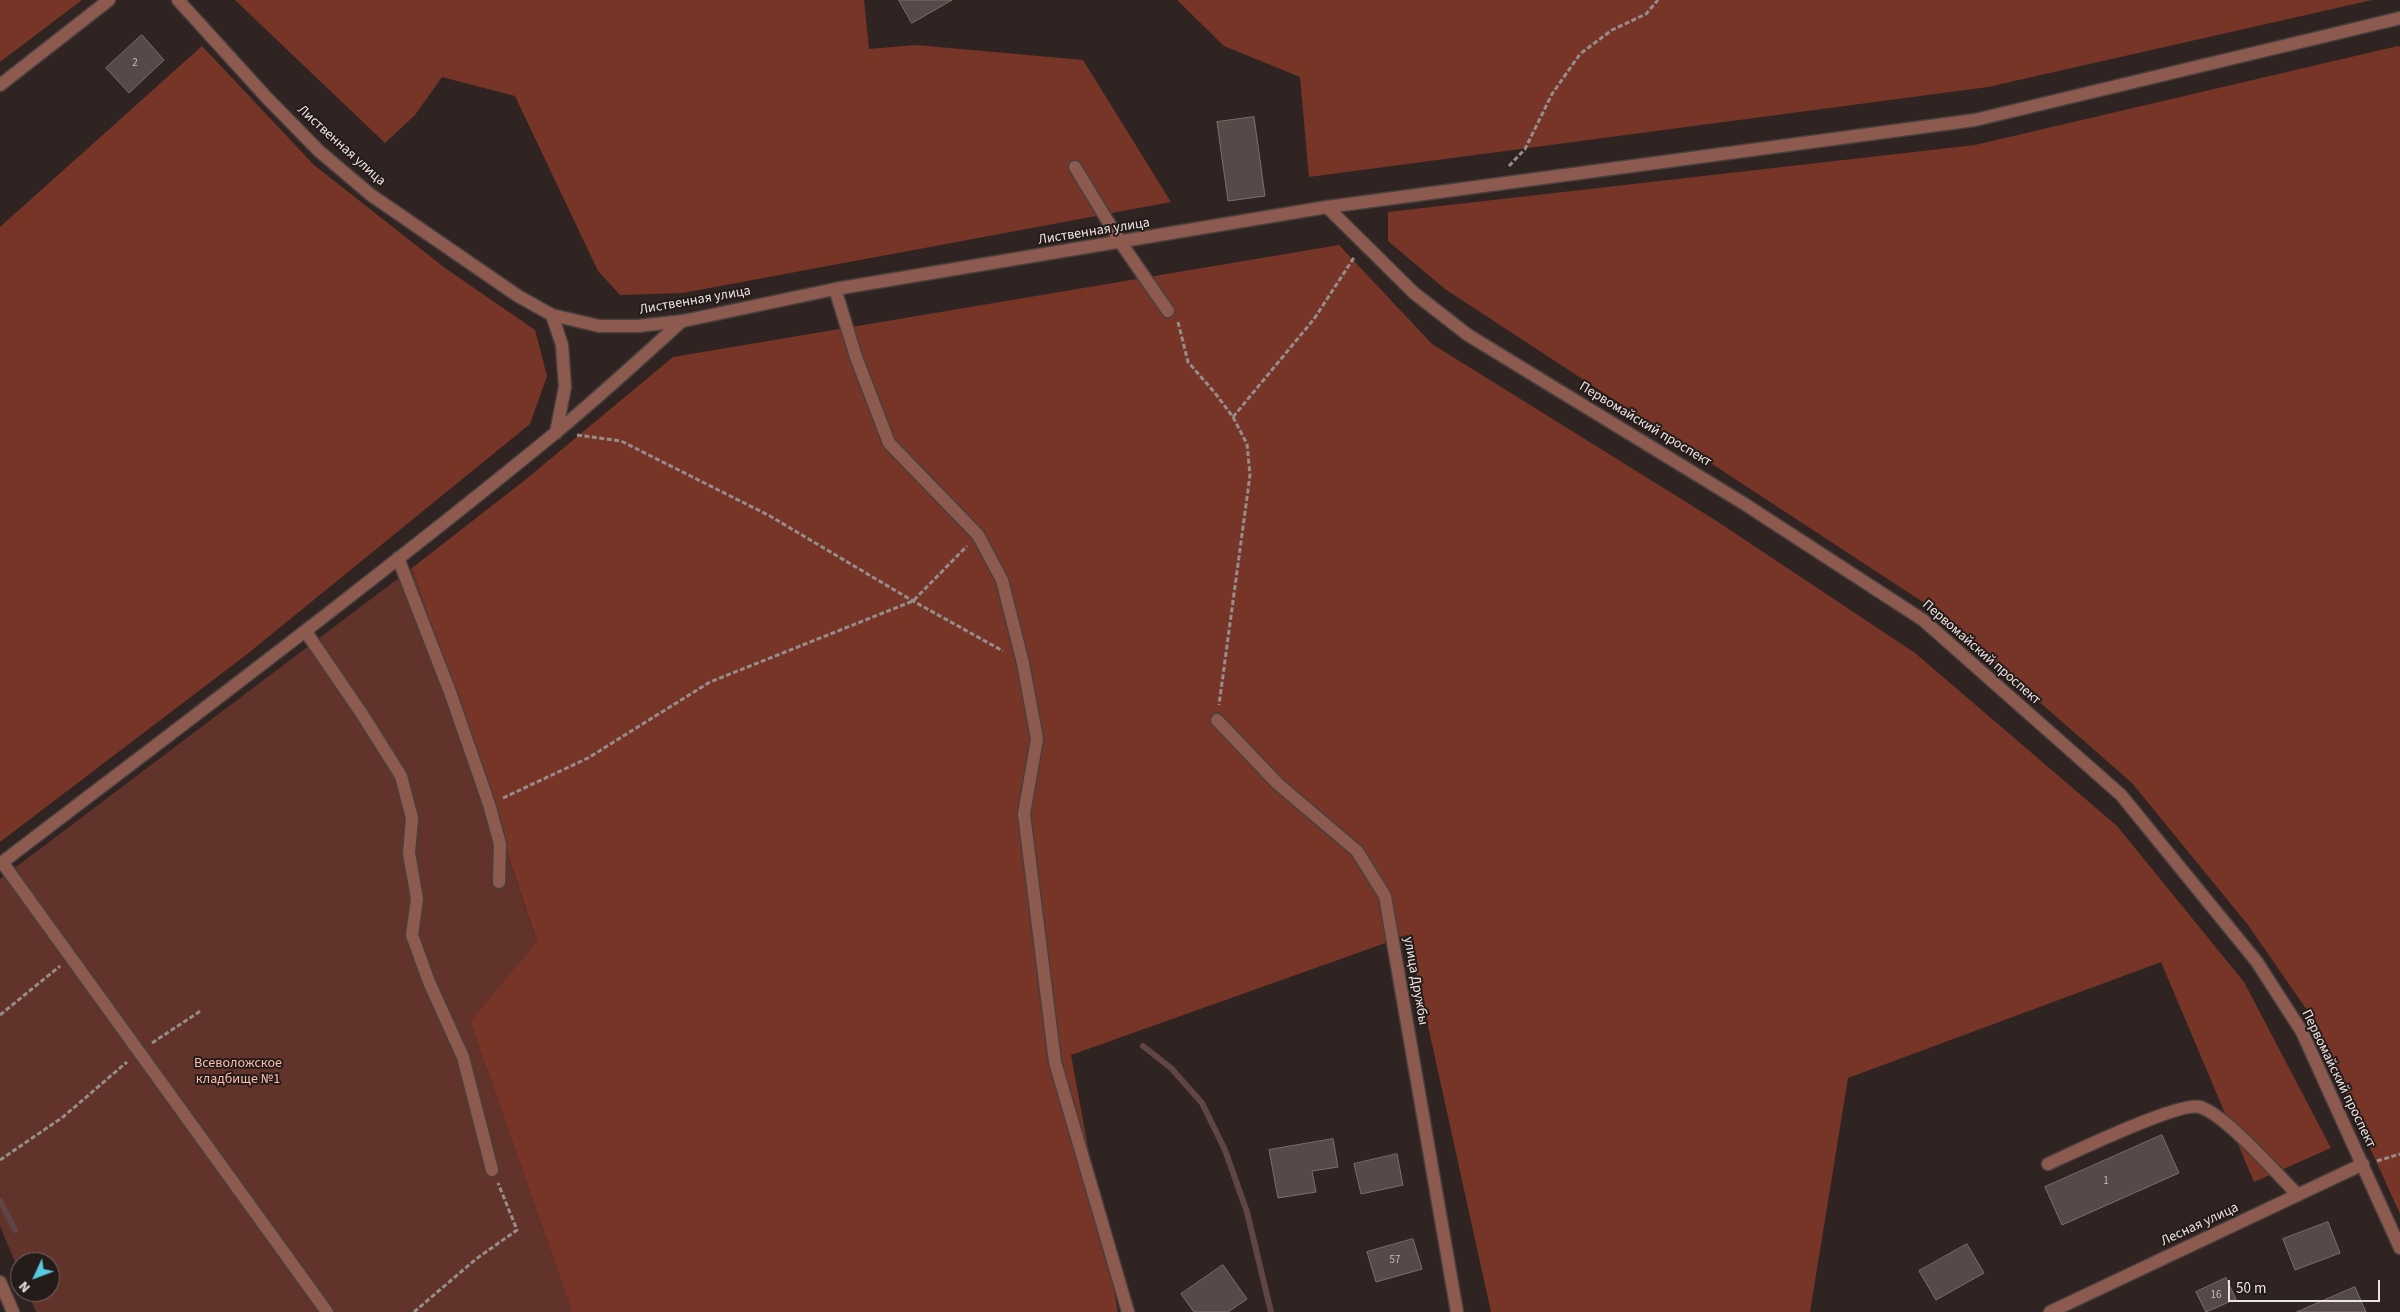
<!DOCTYPE html>
<meta charset="utf-8">
<style>
body{margin:0}
#map{position:relative;width:2400px;height:1312px;overflow:hidden;background:#2f2422;font-family:"Source Sans 3",sans-serif}
canvas{display:block}
.north{position:absolute;left:10px;top:1252px;width:50px;height:50px;box-sizing:border-box;background:#251b19;border:1px solid #756b6a;border-radius:50%;rotate:227deg;font-size:14px;font-weight:700;line-height:20px;text-align:center;color:#ece4e3}
.north::after{content:'';display:block;margin:auto;width:18px;height:22px;background:#56c9e0;clip-path:polygon(50% 0,100% 100%,50% 72%,0 100%)}
.scale{position:absolute;left:2228px;top:1280px;width:152px;height:22px;box-sizing:border-box;border:2px solid #ece4e3;border-top:0;padding-left:6px;font-size:15px;line-height:18px;white-space:nowrap;color:#ece4e3;-webkit-text-stroke:4px #251b19;paint-order:stroke}
</style>
<div id="map">
<canvas width="2400" height="1312"></canvas>
<div class="north">N</div>
<div class="scale">50 m</div>
</div>
<script>
const ctx = document.querySelector('canvas').getContext('2d');
ctx.lineJoin = 'round';
function fillPath(path, color) {
  ctx.fillStyle = color;
  ctx.fill(path, 'evenodd');
}
function strokePath(path, color, width, dash) {
  ctx.strokeStyle = color;
  ctx.lineWidth = width;
  ctx.lineCap = dash ? 'butt' : 'round';
  ctx.setLineDash(dash || []);
  ctx.stroke(path);
}
function write(font, color, halo, rows, align = 'center') {
  ctx.font = font + ' "Source Sans 3",sans-serif';
  ctx.lineWidth = 4;
  ctx.setLineDash([]);
  ctx.textBaseline = 'middle';
  ctx.strokeStyle = halo;
  ctx.fillStyle = color;
  for (const [text, x, y, turn = 0] of rows) {
    ctx.save();
    ctx.translate(x, y);
    ctx.rotate((+turn || 0) * Math.PI / 180);
    ctx.textAlign = isNaN(turn) ? turn : align;
    if (halo) ctx.strokeText(text, 0, 0);
    ctx.fillText(text, 0, 0);
    ctx.restore();
  }
}
fillPath(new Path2D(`
 M 412,568 L 537,943 L 470,1021 L 572,1312 L 36,1312 L 28,1292 L 50,1292 L 50,1262 L 20,1262 L 20,1274 L 0,1226 L 0,879 Z`), '#61332a');
fillPath(new Path2D(`
 M 0,0 L 82,0 L 0,62 Z
 M 235,0 L 864,0 L 869,49 L 916,45 L 1083,60 L 1171,202 L 683,293 L 620,295 L 598,271 L 515,96 L 442,77 L 415,115 L 385,143 Z
 M 1177,0 L 2372,0 L 1988,87 L 1309,177 L 1300,77 L 1224,46 Z
 M 202,46 L 314,165 L 445,268 L 535,330 L 547,376 L 530,424 L 246,655 L 0,842 L 0,227 Z
 M 2398,46 L 2400,47 L 2400,1214 L 2309,1013 L 2248,925 L 2132,783 L 1932,608 L 1445,289 L 1388,241 L 1388,212 L 1975,145 Z
 M 1339,245 L 1432,344 L 1715,520 L 1915,653 L 2117,826 L 2244,982 L 2331,1148 L 2254,1182 L 2161,962 L 1848,1078 L 1810,1312 L 1491,1312 L 1408,935 L 1071,1055 L 1118,1312 L 572,1312 L 470,1021 L 537,942 L 412,568 L 525,480 L 673,357 Z`), '#773528');
strokePath(new Path2D(`
 M 1143,1046 L 1171,1068 L 1202,1103 L 1225,1150 L 1247,1212 L 1271,1312
 M 0,1201 L 15,1230`), '#614444', 6);
const building = new Path2D(`
 M 899,0 L 952,0 L 912,23 Z
 M 142,35 L 164,60 L 129,93 L 106,68 Z
 M 1254,117 L 1265,196 L 1228,201 L 1217,122 Z
 M 2162,1135 L 2179,1173 L 2062,1225 L 2045,1187 Z
 M 1333,1139 L 1338,1167 L 1312,1171 L 1316,1192 L 1278,1198 L 1269,1150 Z
 M 1397,1154 L 1403,1185 L 1361,1194 L 1354,1164 Z
 M 2328,1222 L 2340,1253 L 2295,1270 L 2283,1239 Z
 M 1413,1239 L 1422,1269 L 1376,1282 L 1367,1252 Z
 M 1967,1244 L 1984,1273 L 1936,1300 L 1919,1271 Z
 M 1223,1265 L 1247,1299 L 1228,1312 L 1194,1312 L 1181,1294 Z
 M 2226,1278 L 2236,1299 L 2206,1312 L 2196,1292 Z
 M 2355,1287 L 2366,1312 L 2297,1312 Z`);
fillPath(building, '#554a47');
strokePath(building, '#7c6f6c', 1);
const minor = new Path2D(`
 M 178,0 L 267,98 L 319,151 L 371,195 L 518,296 L 552,315 L 599,326 L 638,326 L 683,321 L 835,289 L 1327,207 L 1975,120 L 2400,18
 M 0,85 L 109,0
 M 1075,167 L 1121,243 L 1168,311
 M 1327,207 L 1414,293 L 1468,335 L 1743,503 L 1923,620 L 2121,795 L 2257,962 L 2302,1032 L 2400,1248
 M 835,289 L 856,357 L 889,443 L 978,535 L 1002,580 L 1023,663 L 1037,739 L 1024,814 L 1055,1062 L 1128,1312
 M 552,315 L 562,345 L 565,387 L 556,433
 M 398,558 L 450,692 L 489,804 L 500,844 L 499,882
 M 306,632 L 362,714 L 401,776 L 412,818 L 409,853 L 417,899 L 412,935 L 429,982 L 463,1057 L 492,1170
 M 1217,720 L 1278,784 L 1357,851 L 1385,896 L 1457,1312
 M 2,862 L 327,1312
 M 0,864 C 186,722 373,582 554,434 C 598,398 640,359 682,321
 M 2048,1164 C 2072,1153 2180,1101 2200,1107 C 2226,1115 2277,1174 2298,1195
 M 0,1282 L 13,1312
 M 2050,1312 L 2363,1164`);
strokePath(minor, '#493f3d', 15);
strokePath(new Path2D(`
 M 1509,166 L 1525,149 L 1552,94 L 1580,54 L 1612,30 L 1646,14 L 1658,0
 M 1178,322 L 1188,362 L 1215,393 L 1233,417 L 1247,444 L 1250,475 L 1219,705
 M 1233,417 L 1314,319 L 1355,256
 M 577,435 L 621,441 L 770,516 L 913,601 L 1003,651
 M 503,798 L 588,758 L 710,682 L 913,601 L 967,546
 M 0,1015 L 60,966
 M 152,1043 L 202,1010
 M 0,1160 L 63,1117 L 127,1062
 M 2377,1161 L 2400,1154
 M 414,1312 L 476,1259 L 517,1230 L 498,1183`), '#968d8b', 3, [5, 2.5]);
strokePath(minor, '#8d5a4f', 12);
write('11px', '#c6bebc', null, [
 ["2",135,64],
 ["1",2106,1182],
 ["57",1395,1261],
 ["16",2216,1296]
]);
write('14px', '#ece4e3', '#251b19', [
 ["Лиственная улица",341,146,42],
 ["Лиственная улица",1094,232,-9],
 ["Лиственная улица",695,301,-10],
 ["Первомайский проспект",1645,425,31],
 ["Первомайский проспект",1981,653,41],
 ["улица Дружбы",1415,981,80],
 ["Первомайский проспект",2338,1079,64],
 ["Лесная улица",2200,1225,-25]
]);
write('14px', '#fbbdaf', '#251b19', [
 ["Всеволожское",238,1064],
 ["кладбище №1",238,1080]
]);
</script>
